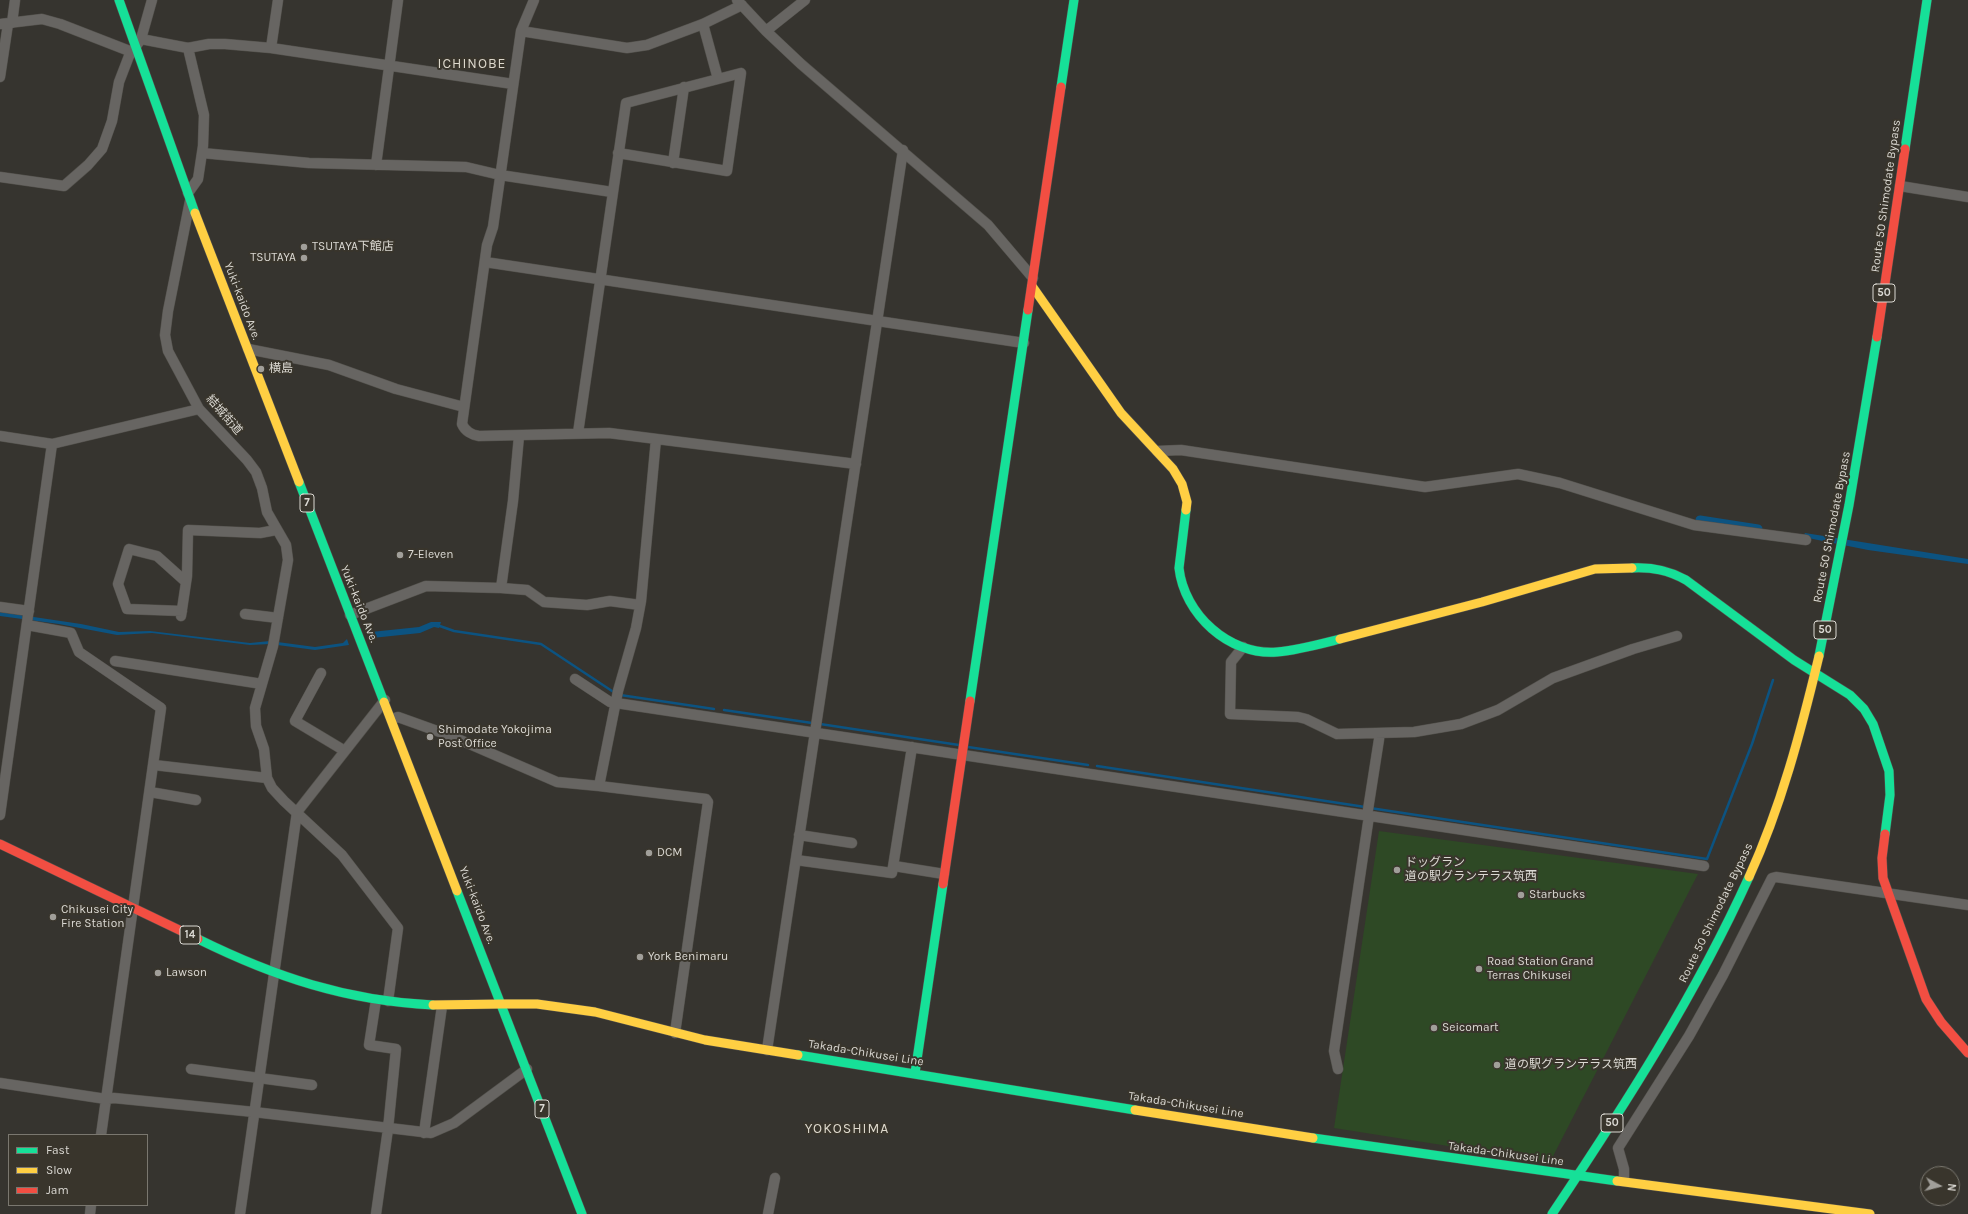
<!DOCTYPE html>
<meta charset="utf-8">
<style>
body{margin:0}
#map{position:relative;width:1968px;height:1214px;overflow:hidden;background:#36342f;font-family:Karla,sans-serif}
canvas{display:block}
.legend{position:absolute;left:8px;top:1134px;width:140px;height:72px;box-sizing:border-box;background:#39352c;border:1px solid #7a776f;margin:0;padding:5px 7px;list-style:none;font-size:12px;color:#dbd9d3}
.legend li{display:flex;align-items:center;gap:8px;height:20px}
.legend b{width:20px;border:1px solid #7a776f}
.north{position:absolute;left:1920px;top:1166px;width:40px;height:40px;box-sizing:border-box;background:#39352c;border:1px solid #7a776f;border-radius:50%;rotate:97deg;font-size:11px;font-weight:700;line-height:16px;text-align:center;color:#dbd9d3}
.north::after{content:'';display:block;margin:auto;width:14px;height:18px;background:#a19f9a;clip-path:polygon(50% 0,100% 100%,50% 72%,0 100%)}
</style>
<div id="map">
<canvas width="1968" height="1214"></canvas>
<ul class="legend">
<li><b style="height:5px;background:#16e098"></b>Fast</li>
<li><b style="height:5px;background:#ffcf43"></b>Slow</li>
<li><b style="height:5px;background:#f24e42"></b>Jam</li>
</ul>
<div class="north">N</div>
</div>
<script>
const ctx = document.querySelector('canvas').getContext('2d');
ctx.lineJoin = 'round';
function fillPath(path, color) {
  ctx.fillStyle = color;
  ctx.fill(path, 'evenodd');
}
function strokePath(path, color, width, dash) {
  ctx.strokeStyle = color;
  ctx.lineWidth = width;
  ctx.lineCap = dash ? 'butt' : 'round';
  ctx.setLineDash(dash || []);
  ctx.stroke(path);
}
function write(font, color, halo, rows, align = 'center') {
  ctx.font = font + ' Karla,"Noto Sans JP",sans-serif';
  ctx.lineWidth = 4;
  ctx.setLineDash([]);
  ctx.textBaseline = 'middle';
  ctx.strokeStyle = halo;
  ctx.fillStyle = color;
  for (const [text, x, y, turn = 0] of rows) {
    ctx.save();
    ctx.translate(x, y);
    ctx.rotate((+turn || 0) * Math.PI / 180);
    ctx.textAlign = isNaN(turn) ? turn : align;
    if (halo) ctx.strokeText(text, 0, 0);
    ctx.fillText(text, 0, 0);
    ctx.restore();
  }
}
fillPath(new Path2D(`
 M 1379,831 L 1698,874 L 1550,1162 L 1334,1128 Z`), '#2e4925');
fillPath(new Path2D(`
 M 1805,533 L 1968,559 L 1968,564 L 1868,550 L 1803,537 Z
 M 0,612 L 81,624 L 119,632 L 150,631 L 250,643 L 270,641 L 315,647 L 343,643 L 347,639 L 349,645 L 315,650 L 270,644 L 250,645 L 152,633 L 117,635 L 59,624 L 0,616 Z
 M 431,622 L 441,622 L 439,628 L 434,627 L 420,633 L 372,638 L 371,632 L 419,627 Z`), '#0c5381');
strokePath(new Path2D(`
 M 437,625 L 454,631 L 541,644 L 615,693
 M 620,695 L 714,709
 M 724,710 L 812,723
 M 820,724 L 959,745
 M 968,747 L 1088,765
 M 1097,766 L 1365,807
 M 1370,808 L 1707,859 L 1752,744 L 1773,680`), '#0c5381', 2.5);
strokePath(new Path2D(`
 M 1700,520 L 1758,529`), '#0c5381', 9);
const street = new Path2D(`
 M 534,0 L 521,31 L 493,227 L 487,245 L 462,424 C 465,431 472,435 479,436 L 609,433 L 856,464
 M 737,0 L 766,31 L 801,64 L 988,225 L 1033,278
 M 12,23 L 15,0
 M 0,24 L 42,19 L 60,24 L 132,52
 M 521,31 L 627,48 L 647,45 L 703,24 L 742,5
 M 766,31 L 805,0
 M 141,39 L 188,48 L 209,44 L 225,44 L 271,48 L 513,84
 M 271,48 L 278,0
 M 0,77 L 8,24
 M 202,153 L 309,163 L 466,167 L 500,175 L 612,192
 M 618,153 L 727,171 L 741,73 L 718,79
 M 673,163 L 684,87
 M 376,165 L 398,0
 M 0,177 L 64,186 L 88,165 L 102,149 L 112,121 L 119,82 L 129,56 L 141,39 L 152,0
 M 1900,186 L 1968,197
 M 188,193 L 198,179 L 203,146 L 204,115 L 188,48
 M 190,201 L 168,311 L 165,335 L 168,351 L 199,409 L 247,460 L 256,472 L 262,488 L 267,512 L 286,545 L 288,560 L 273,646 L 255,708 L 256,726 L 264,749 L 267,778 L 272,788 L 284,801 L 342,855 L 398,928 L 388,1001
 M 485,262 L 1024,343
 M 248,349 L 329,365 L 396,389 L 464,407
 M 578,433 L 626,103 L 718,79 L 703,24
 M 0,436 L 52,444 L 199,409
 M 1157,451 L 1181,450 L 1425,487 L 1518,474 L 1560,483 L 1694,525 L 1806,540
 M 501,588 L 527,590 L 544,602 L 587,605 L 610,601 L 640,605
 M 0,607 L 29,611
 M 182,611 L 127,609 L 118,584 L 129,549 L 157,556 L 186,582
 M 245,614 L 278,618
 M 350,615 L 426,586 L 501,588 L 513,501 L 519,436
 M 181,616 L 187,576 L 188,530 L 260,533 L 276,530
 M 27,625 L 71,633 L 79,652 L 161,708 L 101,1135
 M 1243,647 L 1231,662 L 1230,714 L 1298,717 L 1306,719 L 1337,734 L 1414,732 L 1461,724 L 1498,710 L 1553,678 L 1633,649 L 1677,636
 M 115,661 L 262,684
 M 321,673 L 295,721 L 345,751
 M 575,679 L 610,702 L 616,703 L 1704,866
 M 392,719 L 398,717 L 451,736 L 557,782 L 599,786 L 618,691 L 636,628 L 641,601 L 656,439
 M 154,765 L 267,778
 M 599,786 L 706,799 L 708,802 L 675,1033
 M 150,792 L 196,800
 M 0,815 L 52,444
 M 1367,816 L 1380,733
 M 799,835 L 852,843
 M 796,860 L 892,873 L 912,747
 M 894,866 L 944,874
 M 376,1000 L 369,1045 L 396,1049 L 388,1129 L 376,1214
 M 767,1050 L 903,150
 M 191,1069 L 312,1085
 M 1338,1069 L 1334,1051 L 1369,816
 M 0,1083 L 106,1099 L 114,1098 L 254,1112 L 431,1133 L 454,1123 L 527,1069
 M 424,1133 L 442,1006
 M 1624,1181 L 1624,1169 L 1618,1148 L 1689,1036 L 1723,975 L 1772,878 L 1776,877 L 1968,905
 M 90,1214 L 91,1205
 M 240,1214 L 297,812 L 385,700
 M 768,1214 L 775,1178`);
const fast = new Path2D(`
 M 119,0 L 195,213
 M 1061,87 L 1074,0
 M 1905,149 L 1927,0
 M 299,482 L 384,702
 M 1186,510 L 1179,568 C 1184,614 1229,656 1277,652 C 1298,650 1320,644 1340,639
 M 1632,568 C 1652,567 1668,570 1686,580 L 1794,660 L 1850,695 L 1864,709 L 1873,724 L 1889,771 L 1890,795 L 1885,834
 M 1819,656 L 1849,505 L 1877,337
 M 970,701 L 1028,310
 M 457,891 L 582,1214
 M 198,939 C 275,977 347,1001 433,1005
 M 798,1055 L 1135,1110
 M 915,1073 L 943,884
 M 1313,1138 L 1617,1181
 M 1552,1214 C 1625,1105 1695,996 1749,877`);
const slow = new Path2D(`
 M 195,213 L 299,482
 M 1032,286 L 1121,413 L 1173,469 L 1182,484 L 1187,502 L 1186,510
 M 1340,639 L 1482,602 L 1595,569 L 1632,568
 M 384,702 L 457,891
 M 1749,877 C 1781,807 1801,731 1819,656
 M 502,1004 L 537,1004 L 595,1012 L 705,1040 L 798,1055
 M 433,1005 L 502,1004
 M 1135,1110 L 1313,1138
 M 1617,1181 L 1870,1214`);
const jam = new Path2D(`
 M 1028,310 L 1061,87
 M 1877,337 L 1905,149
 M 1885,834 L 1882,858 L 1883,878 L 1926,999 L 1941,1022 L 1968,1053
 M 0,844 L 198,939
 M 943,884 L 970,701`);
strokePath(street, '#53514c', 11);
strokePath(fast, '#53514c', 10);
strokePath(slow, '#53514c', 10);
strokePath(jam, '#53514c', 10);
strokePath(street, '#676562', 10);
strokePath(fast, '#16e098', 9);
strokePath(slow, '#ffcf43', 9);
strokePath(jam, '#f24e42', 9);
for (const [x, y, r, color] of [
 [304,247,4,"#a19f9a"],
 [304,258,4,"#a19f9a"],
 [261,369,4,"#a19f9a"],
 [400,555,4,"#a19f9a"],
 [430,737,4,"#a19f9a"],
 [649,853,4,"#a19f9a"],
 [1397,870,4,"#a19f9a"],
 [1521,895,4,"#a19f9a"],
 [53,917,4,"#a19f9a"],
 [640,957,4,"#a19f9a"],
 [1479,969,4,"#a19f9a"],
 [158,973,4,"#a19f9a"],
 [1434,1028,4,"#a19f9a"],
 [1497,1065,4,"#a19f9a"]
]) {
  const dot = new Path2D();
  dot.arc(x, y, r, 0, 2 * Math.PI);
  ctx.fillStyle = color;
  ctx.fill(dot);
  strokePath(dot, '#39352c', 1.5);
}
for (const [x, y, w] of [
 [1884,293,22],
 [307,503,14],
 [1825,630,22],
 [190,935,20],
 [542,1109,14],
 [1612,1123,22]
]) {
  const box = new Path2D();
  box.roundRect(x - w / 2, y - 9, w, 18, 3);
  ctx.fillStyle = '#39352c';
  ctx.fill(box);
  strokePath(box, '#dbd9d3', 1);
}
write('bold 11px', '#dbd9d3', null, [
 ["50",1884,293],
 ["7",307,503],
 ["50",1825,630],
 ["14",190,935],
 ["7",542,1109],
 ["50",1612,1123]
]);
write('12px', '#dbd9d3', '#39352c', [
 ["Route 50 Shimodate Bypass",1886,196,-82],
 ["Yuki-kaido Ave.",242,301,69],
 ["結城街道",224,415,49],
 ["Route 50 Shimodate Bypass",1832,527,-79],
 ["Yuki-kaido Ave.",359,604,68],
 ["Yuki-kaido Ave.",477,905,69],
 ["Route 50 Shimodate Bypass",1716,913,-64],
 ["Takada-Chikusei Line",866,1053,9],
 ["Takada-Chikusei Line",1186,1105,9],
 ["Takada-Chikusei Line",1506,1154,8]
]);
write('12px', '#dbd9d3', '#39352c', [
 ["TSUTAYA下館店",312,247],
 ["TSUTAYA",296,258,"right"],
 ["横島",269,369],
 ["7-Eleven",408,555],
 ["Shimodate Yokojima",438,730],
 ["Post Office",438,744],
 ["DCM",657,853],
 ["ドッグラン",1405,863],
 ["道の駅グランテラス筑西",1405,877],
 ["Starbucks",1529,895],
 ["Chikusei City",61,910],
 ["Fire Station",61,924],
 ["York Benimaru",648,957],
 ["Road Station Grand",1487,962],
 ["Terras Chikusei",1487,976],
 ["Lawson",166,973],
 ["Seicomart",1442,1028],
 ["道の駅グランテラス筑西",1505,1065]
], 'left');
ctx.letterSpacing = '1px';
write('14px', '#ddd8cc', '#39352c', [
 ["ICHINOBE",472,64],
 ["YOKOSHIMA",847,1129]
]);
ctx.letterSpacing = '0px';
</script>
